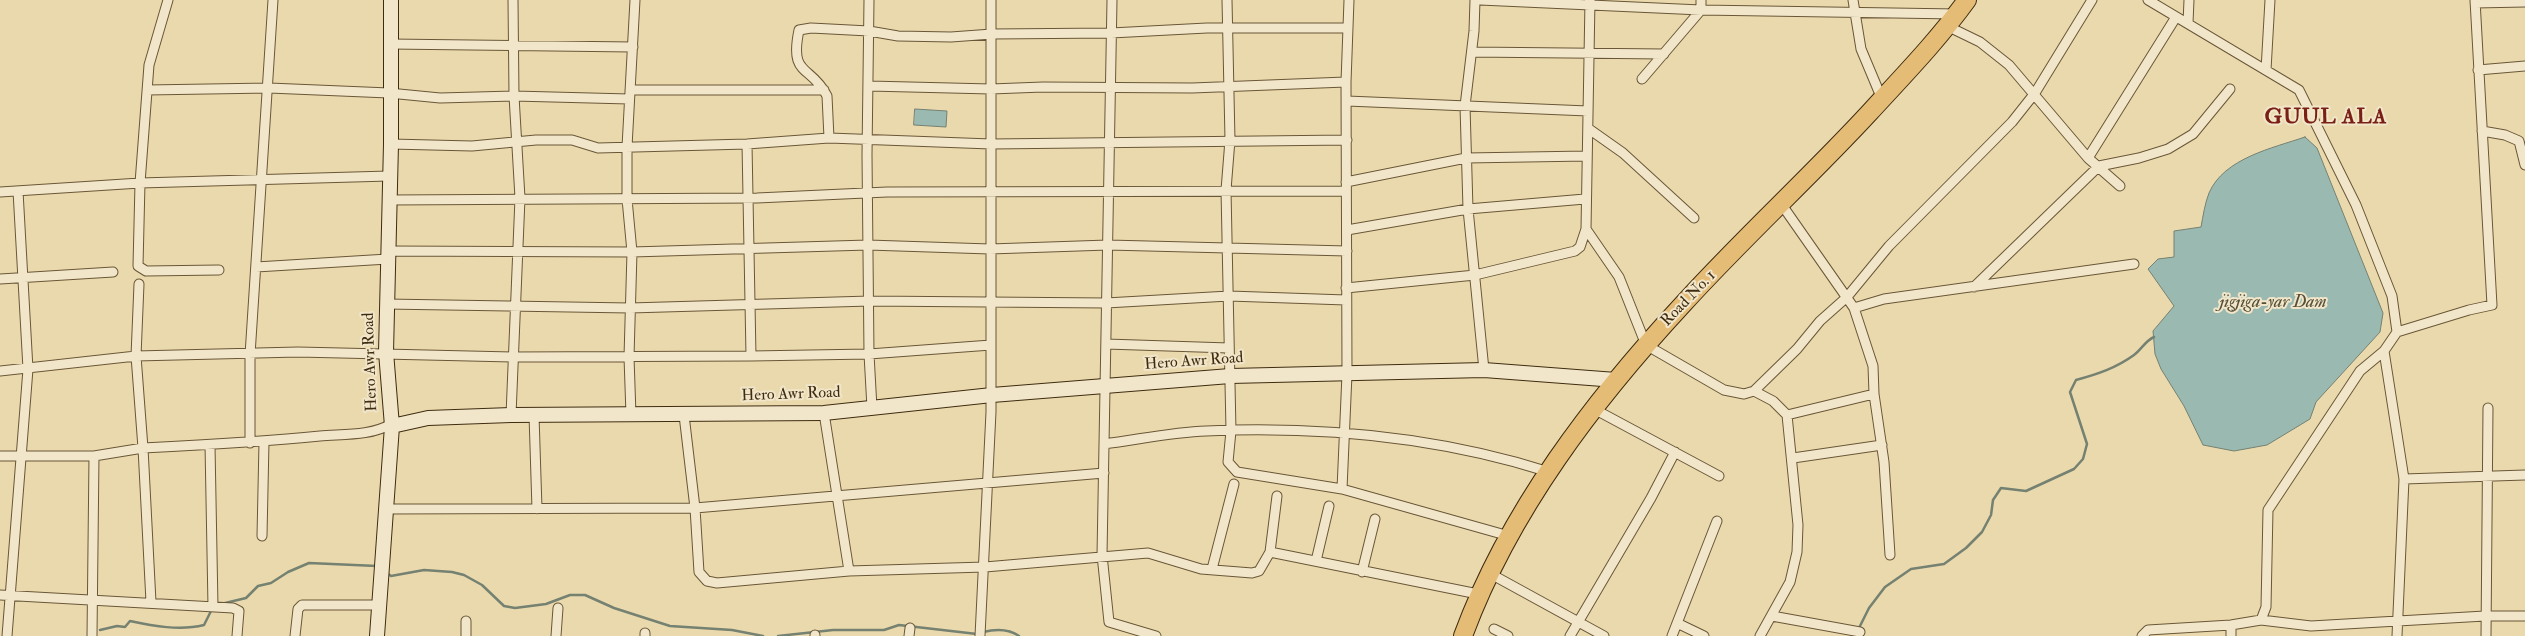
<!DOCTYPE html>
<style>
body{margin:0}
canvas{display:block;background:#ead9ad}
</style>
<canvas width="2525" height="636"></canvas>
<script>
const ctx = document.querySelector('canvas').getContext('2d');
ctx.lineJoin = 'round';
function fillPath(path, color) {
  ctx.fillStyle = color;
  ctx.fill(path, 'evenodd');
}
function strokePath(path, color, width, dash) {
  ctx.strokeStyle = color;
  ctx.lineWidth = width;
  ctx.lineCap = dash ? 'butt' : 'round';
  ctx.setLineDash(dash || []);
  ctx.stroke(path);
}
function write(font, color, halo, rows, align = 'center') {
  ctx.font = font + ' "IM FELL Double Pica",serif';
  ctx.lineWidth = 4;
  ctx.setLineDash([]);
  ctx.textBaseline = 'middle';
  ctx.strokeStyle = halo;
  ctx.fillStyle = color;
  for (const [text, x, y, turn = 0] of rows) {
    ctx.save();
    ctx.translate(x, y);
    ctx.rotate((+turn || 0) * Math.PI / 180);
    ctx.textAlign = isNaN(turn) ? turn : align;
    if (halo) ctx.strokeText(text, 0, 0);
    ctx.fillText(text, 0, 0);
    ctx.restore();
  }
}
const water = new Path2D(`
 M 915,109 L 947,111 L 946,127 L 914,125 Z
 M 2305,137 L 2317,148 L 2383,313 L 2380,332 L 2316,402 L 2310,419 L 2267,445 L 2234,451 L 2203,445 L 2184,406 L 2161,369 L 2155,354 L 2153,331 L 2174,306 L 2148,269 L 2158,259 L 2174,257 L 2174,231 L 2201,227 C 2203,216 2205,203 2209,193 C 2224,158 2273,148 2305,137 Z`);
fillPath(water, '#99b9b1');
strokePath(water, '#758171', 1);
strokePath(new Path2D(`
 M 387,573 L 391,576 L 424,570 L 452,572 L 464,575 L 482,585 L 504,606 L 515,608 L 546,604 L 570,595 L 585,595 L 614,608 L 670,626 L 732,630 L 763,636
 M 221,604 L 246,598 L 258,586 L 271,583 L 288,572 L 309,563 L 377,566
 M 100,630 L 117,626 L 125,627 L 130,621 C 153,626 180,631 204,625 L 212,609
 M 983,632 C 995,629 1008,628 1019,636
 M 778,636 L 833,630 L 884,630 L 899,625 L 977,634
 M 1855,636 L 1869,608 L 1885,587 L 1911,569 L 1944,564 L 1966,548 L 1982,532 L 1991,515 L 1993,500 L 2001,488 L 2026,491 L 2074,469 L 2083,459 L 2087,444 L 2070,392 L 2076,380 C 2098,374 2116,368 2134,355 C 2142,349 2145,341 2154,337`), '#758171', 2.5);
const street = new Path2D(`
 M 168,0 L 149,65 L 140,183 L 138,266 L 146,271 L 219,270
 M 869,0 L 867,155 L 869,354 L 872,408
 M 1112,0 L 1102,555 L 1109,622 L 1156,636
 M 1227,0 L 1230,140 L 1226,190 L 1231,431 L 1228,462 L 1237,472 L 1342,489 L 1509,536
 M 1475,0 L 1474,31 L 1465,106 L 1468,209 L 1484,370
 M 1480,0 L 1701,10 L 1957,14
 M 1853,0 L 1861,49 L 1882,99
 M 2148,0 L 2299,90 L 2356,205 L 2392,296 L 2397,332 L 2384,351 L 2404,479 L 2397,636
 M 2475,3 L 2525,2
 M 2188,23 L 2189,0
 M 1947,26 L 1980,42 L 2009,65 L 2088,158 L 2120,186
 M 390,44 L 633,47
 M 1472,52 L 1664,54
 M 2266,70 L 2270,0
 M 2478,70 L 2525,66
 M 1642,79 L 1701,10 L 1701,0
 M 869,86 L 991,89 L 1043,87 L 1192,88 L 1346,82
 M 147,90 L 269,88 L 389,93 L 440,98 L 514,96 L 629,99
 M 630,90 L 824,90
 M 1347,101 L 1588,111
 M 1589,129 L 1623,153 L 1694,218
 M 2482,131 L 2505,135 L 2519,141 L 2525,165
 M 829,138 L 827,96 C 811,64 789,78 799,30 L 811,28 L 869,31 L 898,36 L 951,37 L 992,34 L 1111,33 L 1207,28 L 1347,28
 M 391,144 L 472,146 L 536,140 L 572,140 L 598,148 L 747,144 L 829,138 L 991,144 L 1347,140
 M 747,144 L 751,356
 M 2088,158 L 2176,17
 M 1346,182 L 1466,158 L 1587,156
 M 0,192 L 140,183 L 389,176
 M 389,200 L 757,198 L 887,192 L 1346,191
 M 1782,205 L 1854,308 L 1873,366 L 1874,394 L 1884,462 L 1890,555
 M 1586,229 L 1619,277 L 1646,345 L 1724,390 L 1744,394 L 1754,391 L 1797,349 L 1820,321 L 1847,297 L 1889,246 L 2012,122 L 2035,93 L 2092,0
 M 1347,230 L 1468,209 L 1585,199
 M 388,251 L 632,252 L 868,245 L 990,249 L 1108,245 L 1347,251
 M 256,267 L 388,259
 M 0,279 L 113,272
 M 1974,287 L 2099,166 L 2139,158 L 2168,149 L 2193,134 L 2230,89
 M 1346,288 L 1475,275 L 1575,251 L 1580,247 L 1586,229 L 1590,0
 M 386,304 L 630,308 L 870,301 L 1106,303 L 1229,296 L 1346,300
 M 1854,308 L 1884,299 L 2134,264
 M 2397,332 L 2469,310 L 2492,305 L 2475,0
 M 1106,344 L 1229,348
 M 0,371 L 136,356 L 298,352 L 512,357 L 751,356 L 869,354 L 991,345
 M 1754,391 L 1773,401 L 1787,415 L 1798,525 L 1797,552 L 1790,582 L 1760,636
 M 1594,409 L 1719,476
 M 824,413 L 849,571
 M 511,415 L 520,198 L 514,96 L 513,0
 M 534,415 L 537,509
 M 631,415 L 629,357 L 632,252 L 627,199 L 627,147 L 635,0
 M 684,415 L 695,508 L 699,572 L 707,581 L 717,583 L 849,571 L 985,567 L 1148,553 L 1201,569 L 1252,573 L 1259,571 L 1270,552 L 1277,496
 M 1787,415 L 1874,394
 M 250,443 L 250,355 L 273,0
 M 1104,444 C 1137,440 1172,432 1206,431 C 1322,426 1438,437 1549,472
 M 210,445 L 213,607
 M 0,456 L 94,456 L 92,636
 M 94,456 L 143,448 L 136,356 L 139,284
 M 1793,458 L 1882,445
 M 2404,479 L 2525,475
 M 1342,489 L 1347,374 L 1346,82 L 1349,0
 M 387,509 L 695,508 L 1104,473
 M 262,536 L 264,442
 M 1270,552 L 1478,594
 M 1316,561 L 1329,506
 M 1212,569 L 1234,484
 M 1362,572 L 1375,519
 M 1489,573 L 1604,636
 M 0,595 L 233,608 L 239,611 L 237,636
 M 151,602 L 143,448 C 202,445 261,442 320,436 C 343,434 371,436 391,424
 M 1772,616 L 1860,632
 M 2261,620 L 2311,626 L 2485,616 L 2525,616
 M 1677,623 L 1704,636
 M 1494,629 L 1508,636
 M 7,636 L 28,369 L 18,191
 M 295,636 L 298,609 L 302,605 L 380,605
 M 466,636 L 466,621
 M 556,636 L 558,608
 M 645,636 L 645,633
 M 815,636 L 815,635
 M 909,636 L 910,628
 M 980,636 L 991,412 L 991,0
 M 1570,636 L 1651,498 L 1675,452
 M 1672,636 L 1717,521
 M 2142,636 L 2148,630 L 2231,625 L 2261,620 L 2266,607 L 2268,510 L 2360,371 L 2384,351
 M 2231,636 L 2231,625
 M 2486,636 L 2488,408`);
const secondary = new Path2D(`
 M 392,426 L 428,418 L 511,415 L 824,413 L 992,395 L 1230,376 L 1484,370 L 1616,380
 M 377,636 L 392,426 L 386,352 L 391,144 L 391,0`);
const highway = new Path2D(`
 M 1463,636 C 1509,511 1594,400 1684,303 C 1744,237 1810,177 1870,112 C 1903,76 1938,40 1967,0`);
strokePath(street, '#6a5737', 11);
strokePath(secondary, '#3f2c10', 16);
strokePath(highway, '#3f2c10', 20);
strokePath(street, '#f1e6ca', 9);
strokePath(secondary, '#f1e6ca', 14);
strokePath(highway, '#e5bc76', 18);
write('16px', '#3f2c10', '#f1e6ca', [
 ["Road No. 1",1689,299,-46],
 ["Hero Awr Road",371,362,-92],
 ["Hero Awr Road",1194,362,-4],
 ["Hero Awr Road",791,395,-2]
]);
write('italic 18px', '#564f38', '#f1e6ca', [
 ["jigjiga-yar Dam",2273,303]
]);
ctx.letterSpacing = '1px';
write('bold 21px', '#7a1f14', '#f1e6ca', [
 ["GUUL ALA",2326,118]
]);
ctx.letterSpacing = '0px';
</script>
